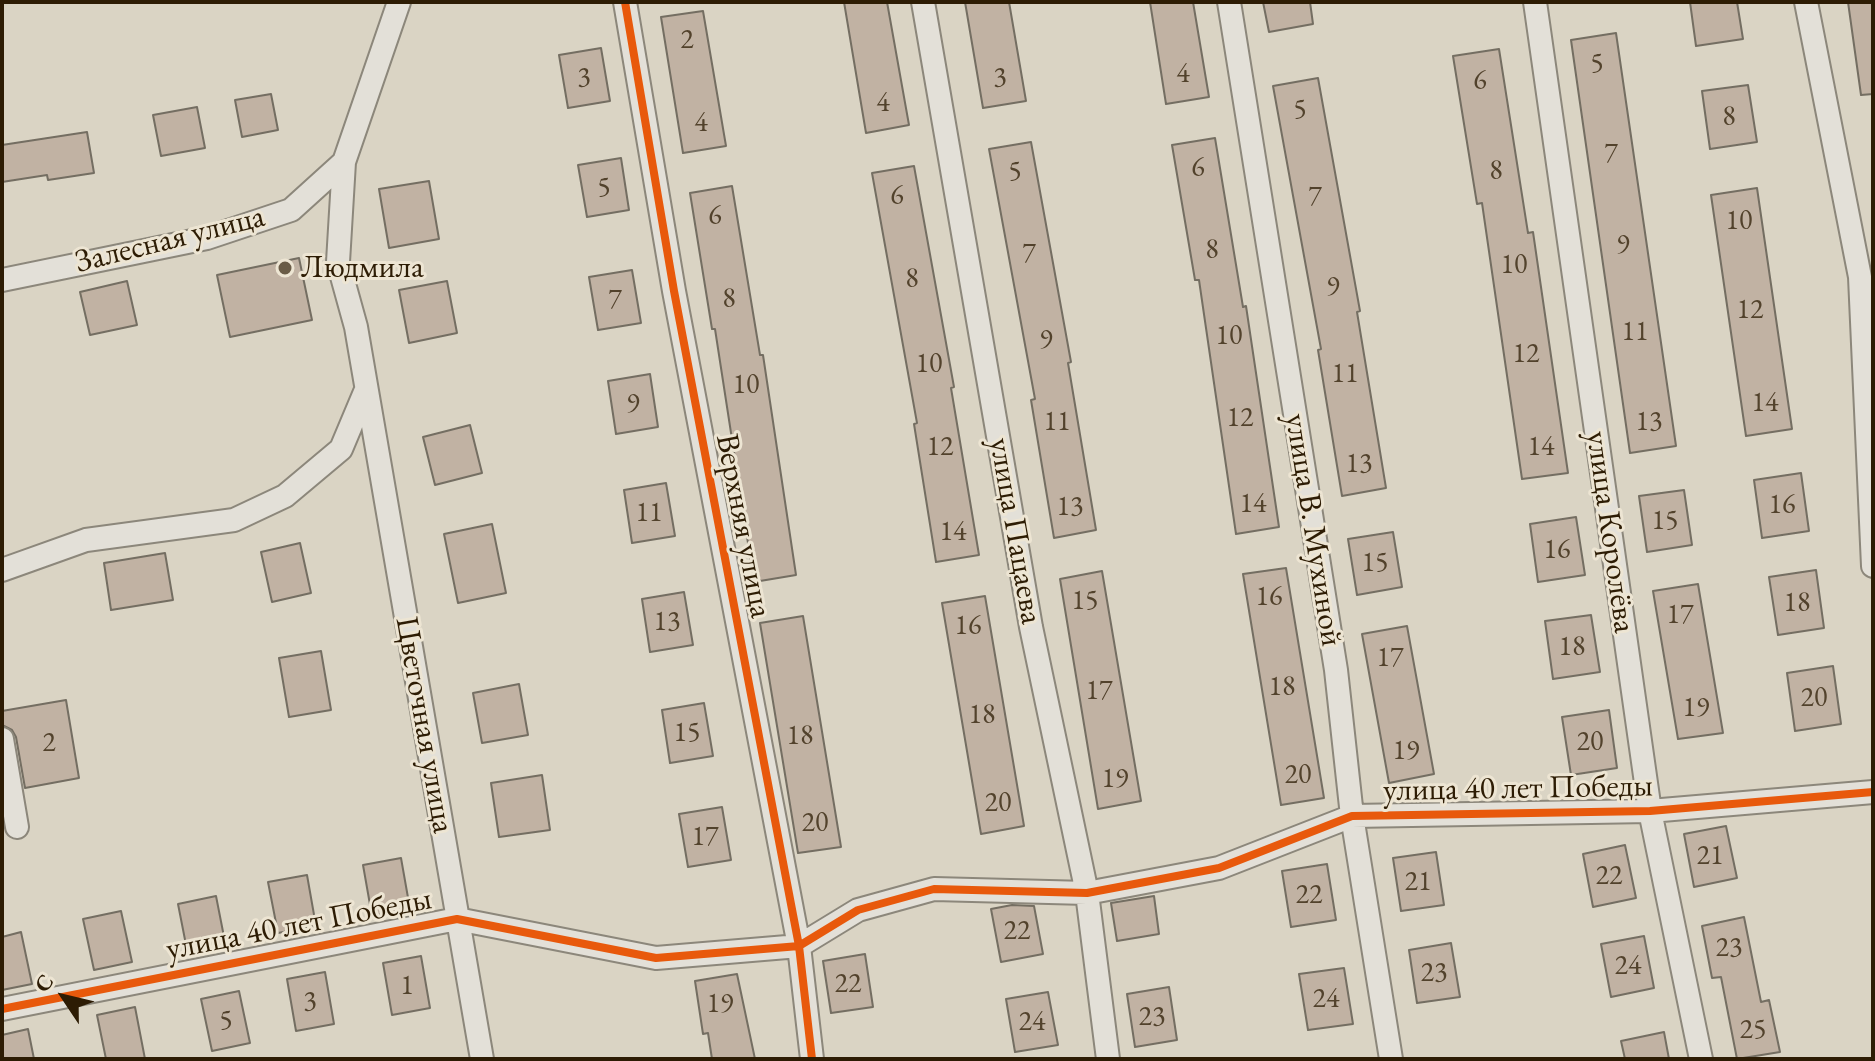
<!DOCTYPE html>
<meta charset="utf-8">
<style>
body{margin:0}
#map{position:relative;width:1875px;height:1061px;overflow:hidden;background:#dad4c4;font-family:"EB Garamond",serif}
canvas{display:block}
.frame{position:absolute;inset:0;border:4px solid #2d1c04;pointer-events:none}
.north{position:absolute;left:24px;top:957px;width:80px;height:80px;-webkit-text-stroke:6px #ede5d3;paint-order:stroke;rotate:305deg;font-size:22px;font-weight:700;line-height:32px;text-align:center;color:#2d1c04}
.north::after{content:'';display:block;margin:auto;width:28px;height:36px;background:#2d1c04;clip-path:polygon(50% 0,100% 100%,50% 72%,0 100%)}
</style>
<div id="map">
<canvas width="1875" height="1061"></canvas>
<div class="frame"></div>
<div class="north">С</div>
</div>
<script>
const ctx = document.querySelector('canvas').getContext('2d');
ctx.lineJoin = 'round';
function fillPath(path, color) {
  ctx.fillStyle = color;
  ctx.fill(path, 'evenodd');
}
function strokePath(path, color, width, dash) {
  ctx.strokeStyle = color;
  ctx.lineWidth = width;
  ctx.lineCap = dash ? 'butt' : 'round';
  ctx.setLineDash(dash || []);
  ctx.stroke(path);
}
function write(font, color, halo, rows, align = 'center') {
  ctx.font = font + ' "EB Garamond",serif';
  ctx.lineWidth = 6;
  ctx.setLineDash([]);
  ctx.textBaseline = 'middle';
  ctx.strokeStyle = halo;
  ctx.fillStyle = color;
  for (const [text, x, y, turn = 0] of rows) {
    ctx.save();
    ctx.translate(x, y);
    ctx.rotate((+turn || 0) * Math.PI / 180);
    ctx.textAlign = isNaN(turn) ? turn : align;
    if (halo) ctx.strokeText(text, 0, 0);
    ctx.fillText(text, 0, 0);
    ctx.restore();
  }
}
const building = new Path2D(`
 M 844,2 L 887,2 L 909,125 L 866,133 Z
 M 965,2 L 1009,2 L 1026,101 L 983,108 Z
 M 1150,2 L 1193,2 L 1209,97 L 1166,104 Z
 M 1263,2 L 1310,2 L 1313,24 L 1269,32 Z
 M 1690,2 L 1737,2 L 1743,39 L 1696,46 Z
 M 1848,2 L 1873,2 L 1873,94 L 1861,95 Z
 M 703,11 L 726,146 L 683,153 L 661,17 Z
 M 1616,33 L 1676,446 L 1630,453 L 1571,40 Z
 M 601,48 L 610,101 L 568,108 L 559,55 Z
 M 1499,49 L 1528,233 L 1533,232 L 1568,473 L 1522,479 L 1482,203 L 1477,204 L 1453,56 Z
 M 1318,78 L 1360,311 L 1357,312 L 1386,488 L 1342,496 L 1318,350 L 1321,349 L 1273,86 Z
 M 1748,85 L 1757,142 L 1710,149 L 1702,91 Z
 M 271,94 L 278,130 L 242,137 L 235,100 Z
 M 197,107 L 205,148 L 161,156 L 153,115 Z
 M 87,132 L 94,173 L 48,180 L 47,175 L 2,182 L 2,145 Z
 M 1215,138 L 1243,307 L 1246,306 L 1279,527 L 1236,534 L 1199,280 L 1195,280 L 1172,145 Z
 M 1031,142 L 1071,362 L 1068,363 L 1096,530 L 1054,538 L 1031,400 L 1035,399 L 989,149 Z
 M 621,158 L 629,210 L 587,217 L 578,165 Z
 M 914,166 L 954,387 L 951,388 L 979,555 L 936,562 L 914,424 L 917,423 L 872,173 Z
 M 429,181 L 439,239 L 389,248 L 379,189 Z
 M 732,186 L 760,355 L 763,355 L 796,575 L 754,582 L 715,329 L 712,329 L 690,193 Z
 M 1757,188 L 1792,429 L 1746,436 L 1711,195 Z
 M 299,258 L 312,320 L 230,337 L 217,275 Z
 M 632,270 L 641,323 L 598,330 L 589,277 Z
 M 127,281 L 137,325 L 90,335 L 80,292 Z
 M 447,281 L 457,333 L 409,343 L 399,290 Z
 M 650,374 L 658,427 L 616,434 L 608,381 Z
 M 470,425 L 482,473 L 435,485 L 423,437 Z
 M 1801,473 L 1809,531 L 1762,538 L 1754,480 Z
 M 666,483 L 675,536 L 632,543 L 624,490 Z
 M 1684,490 L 1692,545 L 1647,552 L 1639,496 Z
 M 1576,517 L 1585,575 L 1538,582 L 1530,524 Z
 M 492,524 L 506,593 L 458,603 L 444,534 Z
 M 1393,532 L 1402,587 L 1357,595 L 1348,539 Z
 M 300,543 L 311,593 L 272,602 L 261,552 Z
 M 165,553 L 173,600 L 111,610 L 104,563 Z
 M 1286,568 L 1324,798 L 1281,805 L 1243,574 Z
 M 1816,570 L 1824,628 L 1778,635 L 1769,577 Z
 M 1102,571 L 1141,801 L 1098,809 L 1060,579 Z
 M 1698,584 L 1723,733 L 1678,739 L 1653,591 Z
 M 684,592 L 693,645 L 650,652 L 642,599 Z
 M 985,596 L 1024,826 L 981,834 L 942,603 Z
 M 1591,615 L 1600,672 L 1553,679 L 1545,621 Z
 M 803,616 L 841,847 L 798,853 L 760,623 Z
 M 1407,626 L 1434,774 L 1389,783 L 1362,634 Z
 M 321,651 L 331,710 L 289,717 L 279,658 Z
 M 1833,666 L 1841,724 L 1795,731 L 1787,673 Z
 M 519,684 L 528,735 L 482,743 L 473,693 Z
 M 66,700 L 79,778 L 25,788 L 16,737 L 12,730 L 2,725 L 2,711 Z
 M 704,703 L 713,756 L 670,763 L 662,710 Z
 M 1609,710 L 1617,768 L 1571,775 L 1562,717 Z
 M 542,775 L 550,830 L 499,837 L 491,783 Z
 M 722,807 L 731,860 L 688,867 L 679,814 Z
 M 1726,826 L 1737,878 L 1694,887 L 1684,834 Z
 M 1625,845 L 1636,898 L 1593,907 L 1583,854 Z
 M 1436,852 L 1444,905 L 1401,911 L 1393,858 Z
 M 401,858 L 410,909 L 372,916 L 363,865 Z
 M 1327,864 L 1336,920 L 1291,927 L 1282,871 Z
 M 307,875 L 316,926 L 278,933 L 268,882 Z
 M 216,896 L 226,947 L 188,955 L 178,904 Z
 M 1154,896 L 1159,934 L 1117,941 L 1111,903 Z
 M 1012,905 L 1034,906 L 1043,954 L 1001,962 L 991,909 Z
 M 121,911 L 132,962 L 94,970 L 83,919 Z
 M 1744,917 L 1761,1002 L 1769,1000 L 1780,1052 L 1737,1059 L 1721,977 L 1712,978 L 1702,926 Z
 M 21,932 L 32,984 L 2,990 L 2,937 Z
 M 1644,936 L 1654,988 L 1611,997 L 1601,944 Z
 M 1451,943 L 1460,997 L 1417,1003 L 1409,950 Z
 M 865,954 L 873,1007 L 831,1013 L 823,961 Z
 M 421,956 L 430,1008 L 392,1015 L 383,963 Z
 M 1344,968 L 1353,1024 L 1308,1030 L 1299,974 Z
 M 325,972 L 334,1024 L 296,1031 L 287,979 Z
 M 737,974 L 755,1059 L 712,1059 L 708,1033 L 703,1034 L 695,981 Z
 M 1169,987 L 1177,1040 L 1135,1047 L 1127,994 Z
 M 239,991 L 250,1043 L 212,1051 L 201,999 Z
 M 1048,992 L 1058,1045 L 1015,1052 L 1006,999 Z
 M 135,1007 L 145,1059 L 106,1059 L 97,1015 Z
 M 28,1029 L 34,1059 L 2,1059 L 2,1035 Z
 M 1664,1032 L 1669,1059 L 1625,1059 L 1621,1041 Z`);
fillPath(building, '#c1b2a3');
strokePath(building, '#746e62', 2);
const street = new Path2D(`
 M 625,2 L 674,291 L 799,946 L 812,1059
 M 923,2 L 1031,627 L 1087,893 L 1108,1059
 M 1229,2 L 1336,670 L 1352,816 L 1391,1059
 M 1535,2 L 1650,811 L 1701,1059
 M 1806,2 L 1860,277 L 1873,566
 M 344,162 L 338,262 L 356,327 L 482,1059
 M 2,280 L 207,238 L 291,210 L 344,162 L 399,2
 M 2,570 L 86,540 L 234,520 L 285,496 L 341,449 L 365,392
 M 2,739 L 17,827
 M 2,1009 L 457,919 L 656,958 L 799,946 L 858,910 L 934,889 L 1087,893 L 1219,868 L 1352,816 L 1650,811 L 1873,792`);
strokePath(street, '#8c877b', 26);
strokePath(street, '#e3e0d8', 22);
strokePath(new Path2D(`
 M 625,2 L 674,291 L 799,946 L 812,1059
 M 2,1009 L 457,919 L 656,958 L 799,946 L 858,910 L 934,889 L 1087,893 L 1219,868 L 1352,816 L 1650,811 L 1873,792`), '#e8590c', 8);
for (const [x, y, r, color] of [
 [285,268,8,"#6a5c47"]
]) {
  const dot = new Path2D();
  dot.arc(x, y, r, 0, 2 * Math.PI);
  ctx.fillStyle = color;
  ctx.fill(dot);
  strokePath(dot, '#ede5d3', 3);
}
write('28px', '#52422c', null, [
 ["2",687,40],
 ["5",1597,64],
 ["4",1183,74],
 ["3",584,78],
 ["3",1000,78],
 ["6",1480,81],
 ["4",883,103],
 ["5",1300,110],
 ["8",1729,117],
 ["4",701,123],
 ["7",1611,154],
 ["6",1198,168],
 ["8",1496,171],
 ["5",1015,172],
 ["5",604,188],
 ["6",897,196],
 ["7",1315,197],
 ["6",715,216],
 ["10",1739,221],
 ["9",1623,245],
 ["8",1212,250],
 ["7",1029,254],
 ["10",1514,265],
 ["8",912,279],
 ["9",1333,287],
 ["8",729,299],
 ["7",615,300],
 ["12",1750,310],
 ["11",1635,332],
 ["10",1229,336],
 ["9",1046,340],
 ["12",1526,354],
 ["10",929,364],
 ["11",1345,374],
 ["10",746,385],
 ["14",1765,403],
 ["9",633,404],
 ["12",1240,418],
 ["11",1057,422],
 ["13",1649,422],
 ["12",940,447],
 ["14",1541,447],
 ["13",1359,464],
 ["14",1253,504],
 ["16",1782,505],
 ["13",1070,507],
 ["11",649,513],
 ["15",1665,521],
 ["14",953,532],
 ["16",1557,550],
 ["15",1375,563],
 ["16",1269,597],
 ["15",1085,601],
 ["18",1797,603],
 ["17",1680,615],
 ["13",667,622],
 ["16",968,626],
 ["18",1572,647],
 ["17",1390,658],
 ["18",1282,687],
 ["17",1099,691],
 ["20",1814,698],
 ["19",1696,708],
 ["18",982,715],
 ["15",687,733],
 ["18",800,736],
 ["20",1590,742],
 ["2",49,743],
 ["19",1406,751],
 ["20",1298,775],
 ["19",1115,779],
 ["20",998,803],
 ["20",815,823],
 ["17",705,837],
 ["21",1710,856],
 ["22",1609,876],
 ["21",1418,882],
 ["22",1309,895],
 ["22",1017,931],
 ["23",1729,948],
 ["24",1628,966],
 ["23",1434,973],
 ["22",848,984],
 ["1",407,986],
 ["24",1326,999],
 ["3",310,1002],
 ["19",720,1004],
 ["23",1152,1017],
 ["5",226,1021],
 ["24",1032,1022],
 ["25",1753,1030]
]);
write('32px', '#2d1c04', '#ede5d3', [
 ["Залесная улица",170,240,-14],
 ["Верхняя улица",743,526,79],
 ["улица В. Мухиной",1313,530,81],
 ["улица Пацаева",1015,531,80],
 ["улица Королёва",1610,532,82],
 ["Цветочная улица",424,725,80],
 ["улица 40 лет Победы",1518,789,-1],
 ["улица 40 лет Победы",299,925,-11]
]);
write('32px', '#2d1c04', '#ede5d3', [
 ["Людмила",301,268]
], 'left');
</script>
